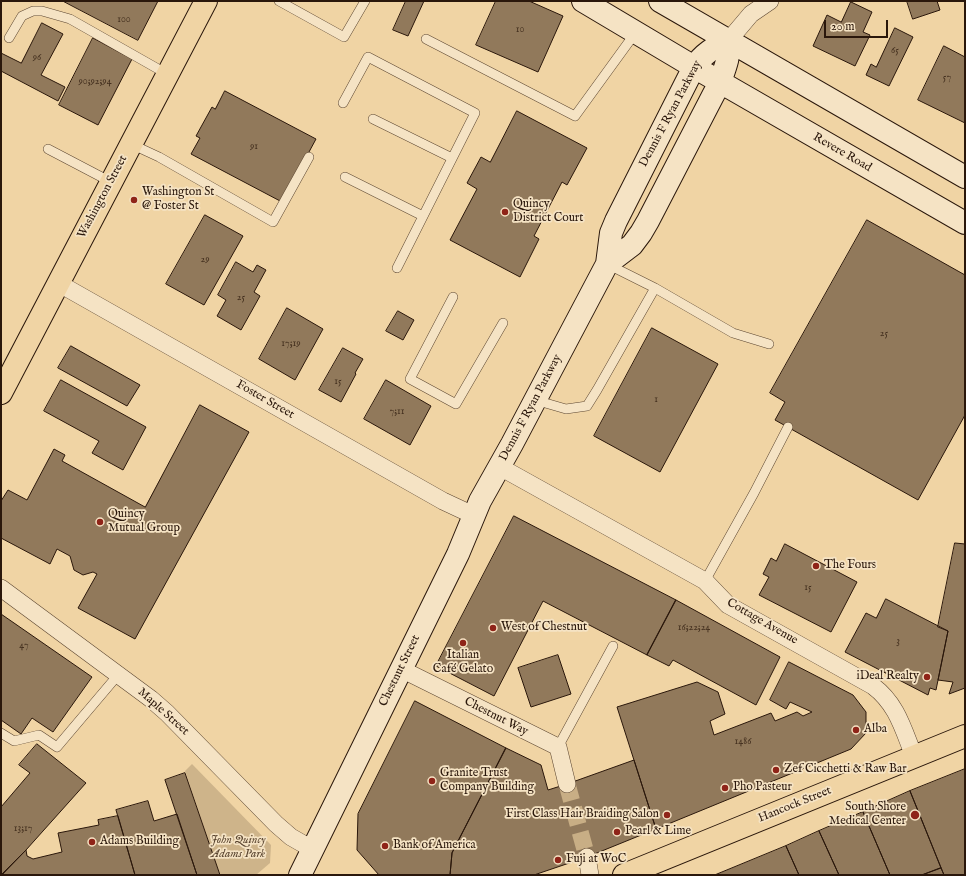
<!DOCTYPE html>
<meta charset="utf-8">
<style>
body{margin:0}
#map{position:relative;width:966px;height:876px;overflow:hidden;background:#f0d4a4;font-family:"IM FELL English",serif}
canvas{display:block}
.frame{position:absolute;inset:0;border:2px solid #2a170b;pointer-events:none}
.scale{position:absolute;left:824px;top:20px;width:64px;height:18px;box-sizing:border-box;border:2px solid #2a170b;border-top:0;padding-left:5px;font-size:12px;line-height:14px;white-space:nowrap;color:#2a170b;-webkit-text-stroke:3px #f5e3c4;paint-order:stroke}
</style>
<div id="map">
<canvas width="966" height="876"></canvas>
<div class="frame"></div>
<div class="scale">20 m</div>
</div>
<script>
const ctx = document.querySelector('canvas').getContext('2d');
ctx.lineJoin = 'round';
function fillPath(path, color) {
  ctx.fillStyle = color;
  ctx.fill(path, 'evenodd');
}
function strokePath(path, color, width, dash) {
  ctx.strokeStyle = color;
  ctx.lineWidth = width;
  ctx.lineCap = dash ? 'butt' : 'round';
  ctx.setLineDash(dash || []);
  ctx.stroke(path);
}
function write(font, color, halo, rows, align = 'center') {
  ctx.font = font + ' "IM FELL English",serif';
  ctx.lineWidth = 3.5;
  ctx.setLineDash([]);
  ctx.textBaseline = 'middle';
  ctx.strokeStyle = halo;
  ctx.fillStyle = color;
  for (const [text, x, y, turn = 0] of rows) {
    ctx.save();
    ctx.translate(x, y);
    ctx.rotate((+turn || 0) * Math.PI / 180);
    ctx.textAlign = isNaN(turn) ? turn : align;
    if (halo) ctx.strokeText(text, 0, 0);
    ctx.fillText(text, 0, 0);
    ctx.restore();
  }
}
fillPath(new Path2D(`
 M 192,764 L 271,845 L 270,863 L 256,875 L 220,875 L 185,771 Z`), '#ceb48a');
const building = new Path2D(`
 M 63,1 L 158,1 L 138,40 Z
 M 406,1 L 424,1 L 408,36 L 393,30 Z
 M 496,1 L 529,1 L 563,16 L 538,72 L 476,45 Z
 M 907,1 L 937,1 L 940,10 L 913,19 Z
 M 851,2 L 872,12 L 863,32 L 870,35 L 855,66 L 813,46 L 827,15 L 841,22 Z
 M 42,23 L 63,34 L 41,75 L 65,87 L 58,101 L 1,71 L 1,53 L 21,63 Z
 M 895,28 L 913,37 L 889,86 L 866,75 L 871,64 L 876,67 Z
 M 93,38 L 132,59 L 98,125 L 59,105 Z
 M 944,46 L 965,57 L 965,123 L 918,100 Z
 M 225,91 L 316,139 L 282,202 L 191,154 L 200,138 L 196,136 L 212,107 L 215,109 Z
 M 517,111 L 587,148 L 567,185 L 562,182 L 534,236 L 539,239 L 520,277 L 450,240 L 477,189 L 467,183 L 481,157 L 490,162 Z
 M 205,215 L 243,236 L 204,305 L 166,284 Z
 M 867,220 L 965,275 L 965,415 L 918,500 L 775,420 L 785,402 L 770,393 Z
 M 236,262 L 253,272 L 257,265 L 266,270 L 254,292 L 260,296 L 241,330 L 217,316 L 226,300 L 218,295 Z
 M 287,308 L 323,329 L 295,380 L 259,359 Z
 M 398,311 L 414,320 L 403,340 L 386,331 Z
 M 652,328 L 718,364 L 660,472 L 594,436 Z
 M 71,346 L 140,385 L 127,406 L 58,368 Z
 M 343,348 L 363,359 L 355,373 L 356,374 L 341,402 L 319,390 Z
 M 61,380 L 146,427 L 123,470 L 92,453 L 99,441 L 44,411 Z
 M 386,380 L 431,406 L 410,445 L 364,419 Z
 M 200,405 L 249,432 L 135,639 L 78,608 L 97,574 L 93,572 L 83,575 L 74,570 L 70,556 L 57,549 L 50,564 L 1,538 L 1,501 L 8,490 L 27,500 L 54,449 L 65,455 L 62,461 L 145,507 Z
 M 514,516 L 676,600 L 647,655 L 543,601 L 494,696 L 436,666 Z
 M 955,543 L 965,544 L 965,688 L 949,694 L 953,682 L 938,680 L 948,631 L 938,627 Z
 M 785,544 L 857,582 L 831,632 L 759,595 L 769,577 L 763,574 L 771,558 L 776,561 Z
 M 886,599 L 948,631 L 936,690 L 930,688 L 928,695 L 845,652 L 866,613 L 876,618 Z
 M 676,600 L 780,657 L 756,705 L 673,660 L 669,666 L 647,655 Z
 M 1,614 L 92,677 L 53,732 L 32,718 L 21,734 L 1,720 Z
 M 558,655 L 571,694 L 531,707 L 518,668 Z
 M 789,662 L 853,695 L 866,712 L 866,733 L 851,749 L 656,829 L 617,707 L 697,682 L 718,692 L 725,714 L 710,721 L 714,735 L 771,713 L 775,721 L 797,712 L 803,716 L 812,712 L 790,702 L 786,709 L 770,700 Z
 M 415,701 L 506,748 L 452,853 L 450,875 L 379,875 L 357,850 L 358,814 Z
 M 37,744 L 86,783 L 26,850 L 1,875 L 1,807 L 30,773 L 19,765 Z
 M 506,748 L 541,765 L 548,790 L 567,784 L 634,760 L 656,829 L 587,857 L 534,875 L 450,875 L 452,853 Z
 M 965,769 L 965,875 L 944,875 L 910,791 Z
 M 185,773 L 220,875 L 197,875 L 165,780 Z
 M 910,791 L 941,868 L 922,875 L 890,875 L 863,812 Z
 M 148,801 L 154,821 L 177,814 L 197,875 L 135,875 L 116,810 Z
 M 863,812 L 890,875 L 839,875 L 819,831 Z
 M 118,816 L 135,875 L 2,875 L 26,850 L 27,856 L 33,859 L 62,852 L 58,833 L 99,825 L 98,820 Z
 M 819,831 L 839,875 L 799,875 L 786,846 Z
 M 786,846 L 799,875 L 715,875 Z
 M 941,868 L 944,875 L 922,875 Z`);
fillPath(building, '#91795b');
strokePath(building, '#2a170b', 1);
strokePath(new Path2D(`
 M 567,784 L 587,857`), '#c8ae85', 17, [17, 8]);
const lane = new Path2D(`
 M 279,1 L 344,37 L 365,1
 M 9,38 L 22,16 L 33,11 L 42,11 L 70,19 L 167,74
 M 426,39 L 575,116 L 636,32
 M 343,103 L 368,57 L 475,113 L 397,268
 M 373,119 L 452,158
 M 131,144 L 159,157 L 273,222 L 309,157
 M 48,149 L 111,182
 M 345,177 L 423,216
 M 607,264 L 655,288 L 733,333 L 769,344
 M 453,297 L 410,379 L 456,404 L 503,323
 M 535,400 L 566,409 L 587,406 L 597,390 L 655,288
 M 705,581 L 754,493 L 788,427
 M 1,733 L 14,741 L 39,735 L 57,747 L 118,675
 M 558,747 L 613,646`);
const street = new Path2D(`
 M 729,40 L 751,14 L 770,1
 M 58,283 L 443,501 L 473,515
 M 500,467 L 705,581 L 728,605 L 873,686 C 897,704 903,729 914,756
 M 1,588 L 151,699 L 167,713 L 276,824 L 291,837 L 312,849
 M 401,669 L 558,747 L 567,784
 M 587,857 L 590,875`);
const secondary = new Path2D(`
 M 583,1 L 694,67 L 965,223
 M 660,1 L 965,177
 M 607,264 L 632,245 L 641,233 L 648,221 L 720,82 C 725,68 730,56 729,40
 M 300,875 L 458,554 L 480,501 L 512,444 L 607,264 L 611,233 L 616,221 L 694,67 C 703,54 714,47 729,40`);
const primary = new Path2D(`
 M 1,393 L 206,1
 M 624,875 L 965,736`);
strokePath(lane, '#5c4631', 10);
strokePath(street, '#5c4631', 18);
strokePath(secondary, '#2a170b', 24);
strokePath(primary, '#2a170b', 24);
strokePath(lane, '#f5e3c4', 9);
strokePath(street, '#f5e3c4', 17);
strokePath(secondary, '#f5e3c4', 22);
strokePath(primary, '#f0d4a4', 22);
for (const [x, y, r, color] of [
 [134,200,4,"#8f2418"],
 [505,212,4,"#8f2418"],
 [100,522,4,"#8f2418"],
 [816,566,4,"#8f2418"],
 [493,628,4,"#8f2418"],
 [463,643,4,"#8f2418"],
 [927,677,4,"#8f2418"],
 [856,730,4,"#8f2418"],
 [776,770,4,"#8f2418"],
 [432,781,4,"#8f2418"],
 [725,788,4,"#8f2418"],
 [667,815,4,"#8f2418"],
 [915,815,5,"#8f2418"],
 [617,832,4,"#8f2418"],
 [92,842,4,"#8f2418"],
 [385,846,4,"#8f2418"],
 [558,860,4,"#8f2418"]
]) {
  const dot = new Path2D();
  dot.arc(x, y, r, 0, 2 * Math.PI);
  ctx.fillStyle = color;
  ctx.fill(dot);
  strokePath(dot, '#f5e3c4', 1.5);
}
write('10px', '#44301f', null, [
 ["100",124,20],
 ["10",520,30],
 ["65",895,51],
 ["96",37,58],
 ["57",947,78],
 ["90;92;94",95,82],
 ["91",254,147],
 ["29",205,260],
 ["25",241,298],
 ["25",884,334],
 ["17;19",291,344],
 ["15",338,382],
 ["1",656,400],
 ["7;11",397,412],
 ["15",808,588],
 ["16;22;24",694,628],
 ["3",898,642],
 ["47",24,646],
 ["1486",743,742],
 ["13;17",23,829]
]);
write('12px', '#2a170b', '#f5e3c4', [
 ["Dennis F Ryan Parkway",671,114,-62],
 ["Revere Road",842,153,30],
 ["Washington Street",103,197,-62],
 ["Foster Street",265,400,30],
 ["Dennis F Ryan Parkway",531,408,-62],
 ["Cottage Avenue",762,622,30],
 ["Chestnut Street",400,671,-64],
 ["Maple Street",163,712,42],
 ["Chestnut Way",496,717,27],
 ["Hancock Street",795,805,-22]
]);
write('12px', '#2a170b', '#f5e3c4', [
 ["Washington St",142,193],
 ["@ Foster St",142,207],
 ["Quincy",513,205],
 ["District Court",513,219],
 ["Quincy",108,515],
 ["Mutual Group",108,529],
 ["The Fours",824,566],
 ["West of Chestnut",501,628],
 ["Italian",463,656,"center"],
 ["Café Gelato",463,670,"center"],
 ["iDeal Realty",919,677,"right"],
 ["Alba",864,730],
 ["Zef Cicchetti & Raw Bar",784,770],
 ["Granite Trust",440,774],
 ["Company Building",440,788],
 ["Pho Pasteur",733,788],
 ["South Shore",906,808,"right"],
 ["Medical Center",906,822,"right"],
 ["First Class Hair Braiding Salon",659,815,"right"],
 ["Pearl & Lime",625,832],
 ["Adams Building",100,842],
 ["Bank of America",393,846],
 ["Fuji at WoC",566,860]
], 'left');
write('italic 12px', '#5b4631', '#f5e3c4', [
 ["John Quincy",238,841],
 ["Adams Park",238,855]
]);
</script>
